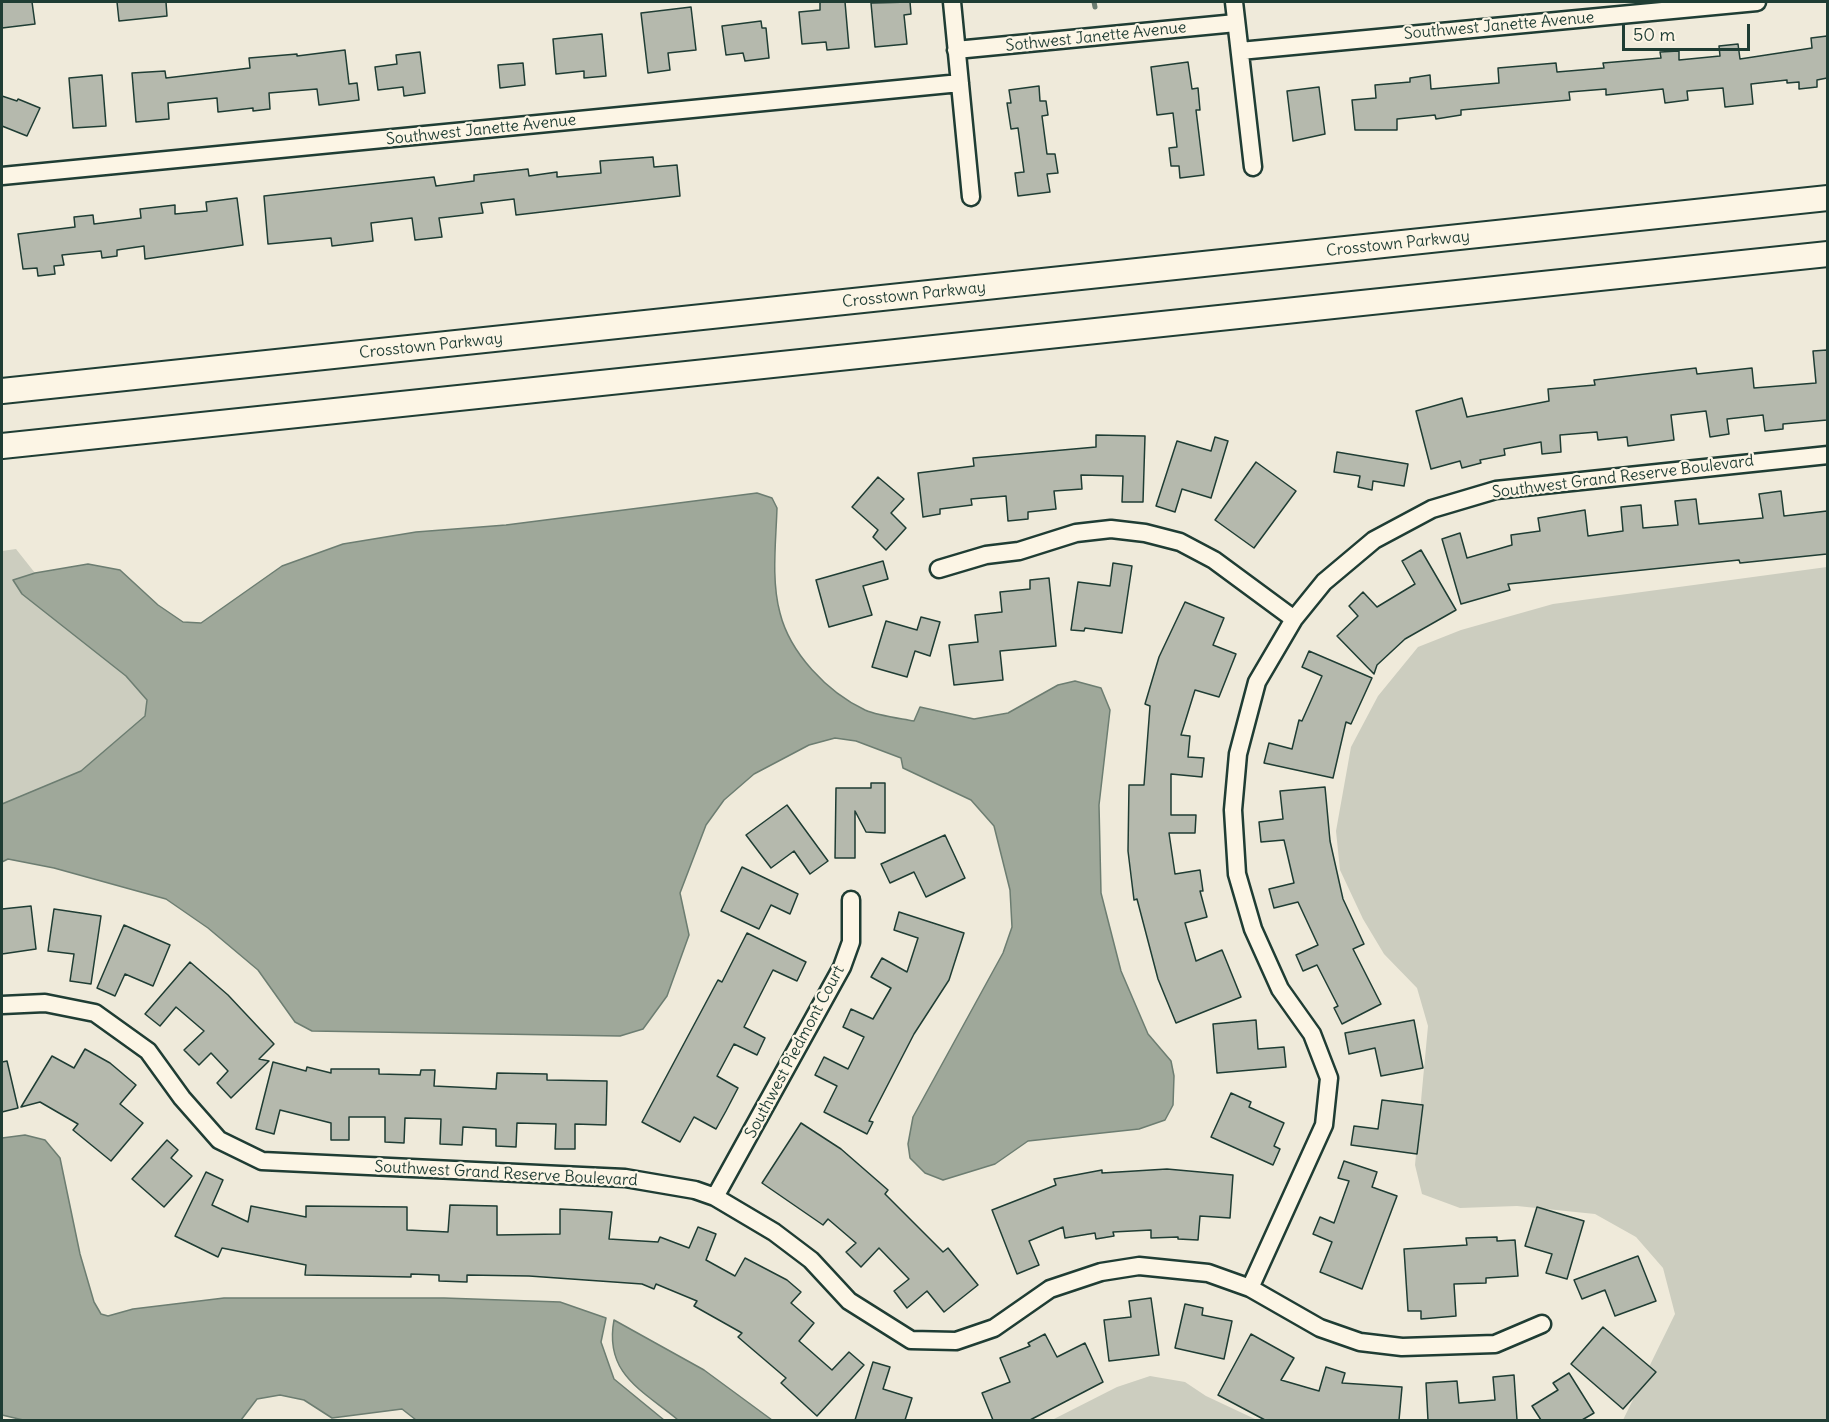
<!DOCTYPE html>
<style>
body{margin:0}
#map{position:relative;width:1829px;height:1422px;overflow:hidden;background:#efeada;font-family:Delius,sans-serif}
canvas{display:block}
.frame{position:absolute;inset:0;border:3px solid #1f3d34;pointer-events:none}
.scale{position:absolute;left:1622px;top:24px;width:128px;height:27px;box-sizing:border-box;border:3px solid #1f3d34;border-top:0;padding-left:8px;font-size:18px;line-height:21px;white-space:nowrap;color:#1f3d34;-webkit-text-stroke:4px #fcf5e5;paint-order:stroke}
</style>
<div id="map">
<canvas width="1829" height="1422"></canvas>
<div class="frame"></div>
<div class="scale">50 m</div>
</div>
<script>
const ctx = document.querySelector('canvas').getContext('2d');
ctx.lineJoin = 'round';
function fillPath(path, color) {
  ctx.fillStyle = color;
  ctx.fill(path, 'evenodd');
}
function strokePath(path, color, width, dash) {
  ctx.strokeStyle = color;
  ctx.lineWidth = width;
  ctx.lineCap = dash ? 'butt' : 'round';
  ctx.setLineDash(dash || []);
  ctx.stroke(path);
}
function write(font, color, halo, rows, align = 'center') {
  ctx.font = font + ' Delius,sans-serif';
  ctx.lineWidth = 4.5;
  ctx.setLineDash([]);
  ctx.textBaseline = 'middle';
  ctx.strokeStyle = halo;
  ctx.fillStyle = color;
  for (const [text, x, y, turn = 0] of rows) {
    ctx.save();
    ctx.translate(x, y);
    ctx.rotate((+turn || 0) * Math.PI / 180);
    ctx.textAlign = isNaN(turn) ? turn : align;
    if (halo) ctx.strokeText(text, 0, 0);
    ctx.fillText(text, 0, 0);
    ctx.restore();
  }
}
fillPath(new Path2D(`
 M 16,549 L 35,573 L 14,580 L 126,676 L 147,700 L 145,715 L 81,771 L 2,804 L 2,551 Z
 M 1827,567 L 1827,1420 L 1623,1420 L 1675,1314 L 1663,1268 L 1636,1237 L 1595,1214 L 1517,1206 L 1460,1208 L 1422,1194 L 1415,1165 L 1428,1026 L 1417,988 L 1384,954 L 1363,919 L 1340,870 L 1336,831 L 1351,747 L 1378,696 L 1418,647 L 1461,630 L 1553,604 Z
 M 1150,1376 L 1185,1382 L 1206,1396 L 1257,1420 L 1052,1420 L 1117,1387 Z`), '#cccdbf');
const water = new Path2D(`
 M 757,493 L 772,498 L 777,508 C 776,541 771,580 780,613 C 790,653 827,692 865,710 C 879,716 898,718 914,721 L 920,707 L 974,719 L 1008,713 L 1058,685 L 1075,681 L 1101,688 L 1110,710 L 1099,805 L 1101,893 L 1121,971 L 1148,1034 L 1171,1061 L 1174,1076 L 1173,1105 L 1165,1120 L 1139,1129 L 1028,1141 L 995,1164 L 943,1180 L 925,1173 L 910,1158 L 908,1144 L 913,1117 L 1003,953 L 1012,927 L 1010,890 L 994,826 L 971,800 L 903,768 L 901,758 L 856,741 L 835,738 L 809,745 L 754,774 L 724,800 L 706,825 L 680,893 L 689,935 L 667,996 L 643,1029 L 620,1036 L 312,1031 L 295,1022 L 258,970 L 208,928 L 166,899 L 54,868 L 8,859 L 2,862 L 2,804 L 81,771 L 145,716 L 147,700 L 126,676 L 22,594 L 13,580 L 35,573 L 88,564 L 120,570 L 158,605 L 183,622 L 201,623 L 282,566 L 343,544 L 416,532 L 506,525 Z
 M 25,1135 L 45,1140 L 60,1158 L 80,1254 L 94,1302 L 101,1314 L 108,1316 L 133,1309 L 224,1298 L 444,1298 L 560,1302 L 606,1318 L 601,1342 L 614,1379 L 664,1420 L 416,1420 L 402,1409 L 332,1418 L 304,1400 L 280,1395 L 257,1399 L 241,1420 L 23,1420 L 2,1415 L 2,1138 Z
 M 614,1320 L 704,1370 L 772,1420 L 678,1420 C 642,1390 604,1374 614,1320 Z`);
fillPath(water, '#9fa89a');
strokePath(water, '#6c7d71', 1.5);
strokePath(new Path2D(`
 M 1094,2 L 1095,7`), '#6c7d71', 5);
const building = new Path2D(`
 M 2,2 L 32,2 L 35,24 L 2,28 Z
 M 117,2 L 166,2 L 167,16 L 119,21 Z
 M 820,2 L 845,2 L 849,48 L 827,50 L 826,42 L 802,44 L 799,12 L 820,10 Z
 M 910,2 L 911,14 L 904,15 L 907,44 L 875,47 L 871,3 Z
 M 691,7 L 696,50 L 668,53 L 670,70 L 648,73 L 641,13 Z
 M 761,21 L 762,28 L 766,28 L 769,58 L 745,61 L 743,53 L 726,55 L 722,26 Z
 M 602,34 L 606,76 L 584,78 L 584,71 L 556,74 L 553,39 Z
 M 1827,36 L 1827,78 L 1817,80 L 1817,87 L 1799,89 L 1799,82 L 1787,83 L 1787,80 L 1751,84 L 1753,104 L 1725,107 L 1723,88 L 1687,91 L 1688,100 L 1665,103 L 1663,89 L 1606,95 L 1606,89 L 1569,92 L 1570,100 L 1461,110 L 1461,115 L 1436,119 L 1435,115 L 1397,119 L 1397,130 L 1355,130 L 1352,100 L 1376,98 L 1375,85 L 1410,82 L 1410,78 L 1430,75 L 1431,89 L 1499,83 L 1498,68 L 1556,63 L 1557,72 L 1604,68 L 1603,63 L 1661,58 L 1660,52 L 1679,51 L 1679,60 L 1720,56 L 1719,46 L 1738,44 L 1740,59 L 1812,48 L 1811,38 Z
 M 345,50 L 349,84 L 357,83 L 359,100 L 319,105 L 317,89 L 269,93 L 270,109 L 253,111 L 253,108 L 218,112 L 217,98 L 168,103 L 169,119 L 136,122 L 132,73 L 165,71 L 166,78 L 250,68 L 249,58 L 297,54 L 297,56 Z
 M 420,52 L 425,93 L 404,96 L 403,87 L 378,90 L 375,67 L 397,64 L 396,55 Z
 M 1188,62 L 1192,89 L 1198,88 L 1200,110 L 1196,110 L 1204,175 L 1180,178 L 1179,166 L 1171,166 L 1169,148 L 1177,147 L 1173,113 L 1157,115 L 1151,67 Z
 M 523,63 L 525,85 L 500,88 L 498,65 Z
 M 102,75 L 106,126 L 73,128 L 69,78 Z
 M 1039,86 L 1040,101 L 1046,101 L 1048,115 L 1042,116 L 1047,154 L 1055,154 L 1058,173 L 1047,174 L 1050,192 L 1018,196 L 1015,173 L 1024,172 L 1018,128 L 1011,129 L 1007,103 L 1011,103 L 1009,90 Z
 M 1319,87 L 1325,134 L 1293,141 L 1287,91 Z
 M 2,96 L 17,101 L 18,99 L 40,108 L 27,136 L 2,126 Z
 M 653,157 L 654,167 L 677,165 L 680,196 L 516,215 L 514,199 L 481,203 L 483,213 L 439,218 L 442,237 L 415,240 L 412,218 L 371,223 L 373,241 L 332,246 L 331,238 L 268,244 L 264,196 L 434,177 L 436,186 L 474,181 L 474,175 L 528,169 L 529,176 L 557,172 L 557,177 L 601,173 L 600,161 Z
 M 237,198 L 243,245 L 145,259 L 144,246 L 117,250 L 117,256 L 102,258 L 101,251 L 62,255 L 64,265 L 54,266 L 55,274 L 38,276 L 37,268 L 23,269 L 18,234 L 75,227 L 74,217 L 93,215 L 94,224 L 141,218 L 140,209 L 175,205 L 175,214 L 207,211 L 206,202 Z
 M 1827,350 L 1827,420 L 1783,424 L 1783,429 L 1765,431 L 1763,415 L 1727,419 L 1729,434 L 1710,437 L 1706,411 L 1671,415 L 1674,440 L 1628,446 L 1627,437 L 1598,440 L 1597,432 L 1560,435 L 1561,452 L 1542,454 L 1541,442 L 1504,449 L 1505,455 L 1480,460 L 1481,463 L 1462,468 L 1460,461 L 1431,469 L 1416,411 L 1462,398 L 1467,417 L 1549,401 L 1548,389 L 1595,385 L 1594,380 L 1696,368 L 1697,374 L 1752,368 L 1754,388 L 1816,383 L 1813,351 Z
 M 1096,435 L 1145,436 L 1143,502 L 1122,502 L 1123,476 L 1081,475 L 1082,489 L 1054,491 L 1056,509 L 1028,512 L 1028,519 L 1008,521 L 1006,496 L 971,499 L 972,505 L 940,509 L 940,514 L 923,517 L 918,473 L 974,466 L 973,458 L 1096,447 Z
 M 1215,437 L 1228,441 L 1211,498 L 1182,489 L 1175,512 L 1156,506 L 1177,441 L 1211,451 Z
 M 1337,452 L 1408,464 L 1404,486 L 1373,481 L 1372,490 L 1358,487 L 1360,476 L 1334,472 Z
 M 1256,462 L 1296,491 L 1254,548 L 1215,520 Z
 M 878,477 L 904,499 L 891,513 L 906,528 L 886,550 L 873,537 L 878,530 L 852,507 Z
 M 1781,491 L 1784,516 L 1827,511 L 1827,554 L 1740,563 L 1739,560 L 1508,584 L 1510,590 L 1461,604 L 1442,539 L 1460,533 L 1467,558 L 1512,545 L 1511,535 L 1540,531 L 1538,518 L 1585,510 L 1588,536 L 1623,531 L 1621,507 L 1641,505 L 1643,528 L 1678,525 L 1675,501 L 1696,499 L 1699,524 L 1763,518 L 1759,494 Z
 M 1421,550 L 1456,610 L 1405,639 L 1377,665 L 1374,674 L 1337,636 L 1358,616 L 1349,606 L 1363,592 L 1377,607 L 1415,584 L 1402,561 Z
 M 883,561 L 888,579 L 863,586 L 872,615 L 829,627 L 816,580 Z
 M 1113,563 L 1132,566 L 1122,633 L 1085,628 L 1084,631 L 1071,630 L 1078,582 L 1110,586 Z
 M 1049,578 L 1056,646 L 1000,651 L 1003,680 L 954,685 L 949,645 L 978,642 L 975,615 L 1002,612 L 1000,592 L 1030,589 L 1030,580 Z
 M 1185,602 L 1224,618 L 1213,645 L 1236,654 L 1219,697 L 1195,690 L 1181,735 L 1190,736 L 1188,757 L 1204,758 L 1202,777 L 1171,774 L 1171,815 L 1196,815 L 1195,833 L 1169,833 L 1175,874 L 1200,870 L 1203,891 L 1200,891 L 1207,917 L 1185,923 L 1196,961 L 1222,950 L 1241,997 L 1176,1023 L 1158,979 L 1137,899 L 1134,900 L 1128,851 L 1129,785 L 1144,785 L 1150,706 L 1145,704 L 1159,657 Z
 M 921,617 L 940,622 L 930,656 L 915,651 L 907,677 L 872,667 L 886,621 L 917,630 Z
 M 1309,651 L 1372,678 L 1351,724 L 1346,722 L 1333,778 L 1264,763 L 1269,743 L 1292,749 L 1299,720 L 1302,721 L 1322,676 L 1302,667 Z
 M 871,783 L 885,783 L 885,833 L 866,832 L 855,811 L 855,858 L 835,858 L 836,788 L 871,788 Z
 M 1325,787 L 1330,841 L 1343,899 L 1364,944 L 1353,949 L 1381,1004 L 1342,1024 L 1334,1008 L 1338,1006 L 1317,965 L 1303,971 L 1296,955 L 1318,945 L 1298,902 L 1274,908 L 1269,889 L 1294,883 L 1284,840 L 1261,842 L 1259,822 L 1283,819 L 1280,791 Z
 M 787,805 L 828,861 L 810,874 L 794,851 L 771,868 L 746,835 Z
 M 945,835 L 965,878 L 926,897 L 914,872 L 890,883 L 881,864 Z
 M 742,867 L 798,894 L 790,914 L 771,905 L 759,929 L 721,911 Z
 M 31,906 L 36,949 L 2,954 L 2,909 Z
 M 54,909 L 101,916 L 91,984 L 70,981 L 74,954 L 48,951 Z
 M 899,912 L 964,933 L 949,980 L 914,1034 L 869,1121 L 873,1122 L 867,1134 L 824,1112 L 837,1086 L 815,1075 L 824,1057 L 848,1069 L 864,1037 L 843,1027 L 851,1009 L 873,1019 L 891,988 L 871,977 L 882,958 L 907,972 L 918,938 L 894,930 Z
 M 124,925 L 170,945 L 153,986 L 125,974 L 115,996 L 97,988 Z
 M 747,933 L 806,962 L 797,981 L 773,970 L 744,1027 L 765,1038 L 757,1055 L 734,1044 L 717,1076 L 738,1088 L 726,1111 L 716,1129 L 694,1117 L 680,1142 L 642,1122 L 718,980 L 722,982 Z
 M 190,962 L 228,995 L 274,1044 L 259,1059 L 269,1061 L 231,1098 L 217,1083 L 228,1071 L 211,1053 L 199,1065 L 184,1050 L 204,1031 L 176,1007 L 160,1026 L 145,1014 Z
 M 1256,1020 L 1258,1049 L 1284,1047 L 1286,1067 L 1217,1073 L 1213,1024 Z
 M 1414,1020 L 1423,1068 L 1381,1076 L 1375,1048 L 1349,1054 L 1345,1033 Z
 M 85,1049 L 110,1063 L 136,1085 L 120,1104 L 143,1123 L 111,1161 L 73,1130 L 78,1124 L 40,1102 L 21,1107 L 52,1056 L 74,1068 Z
 M 7,1061 L 18,1108 L 2,1112 L 2,1062 Z
 M 273,1062 L 306,1071 L 307,1067 L 331,1073 L 331,1069 L 379,1069 L 379,1074 L 420,1075 L 421,1070 L 435,1070 L 434,1086 L 496,1089 L 497,1073 L 547,1074 L 547,1080 L 607,1081 L 606,1125 L 575,1124 L 575,1149 L 555,1149 L 556,1124 L 517,1123 L 516,1147 L 496,1146 L 496,1129 L 463,1127 L 462,1145 L 440,1144 L 441,1119 L 405,1118 L 404,1143 L 385,1142 L 385,1117 L 349,1117 L 349,1140 L 331,1140 L 331,1123 L 280,1110 L 274,1134 L 256,1129 Z
 M 1231,1093 L 1251,1102 L 1249,1107 L 1284,1123 L 1274,1146 L 1280,1149 L 1273,1165 L 1211,1137 Z
 M 1382,1100 L 1423,1105 L 1417,1154 L 1351,1145 L 1354,1126 L 1378,1129 Z
 M 801,1123 L 841,1149 L 888,1190 L 885,1194 L 943,1252 L 948,1248 L 978,1285 L 944,1312 L 927,1291 L 907,1308 L 894,1291 L 909,1279 L 879,1248 L 861,1267 L 846,1252 L 856,1243 L 828,1219 L 823,1225 L 762,1183 Z
 M 167,1140 L 178,1150 L 171,1158 L 192,1176 L 164,1207 L 132,1179 Z
 M 1344,1161 L 1377,1172 L 1372,1187 L 1397,1196 L 1362,1289 L 1320,1272 L 1332,1242 L 1313,1234 L 1320,1217 L 1334,1223 L 1349,1181 L 1338,1178 Z
 M 1167,1169 L 1233,1175 L 1230,1218 L 1200,1216 L 1198,1240 L 1178,1239 L 1178,1237 L 1151,1238 L 1151,1230 L 1113,1232 L 1114,1236 L 1096,1239 L 1095,1233 L 1065,1238 L 1063,1227 L 1029,1241 L 1039,1265 L 1017,1274 L 992,1210 L 1056,1185 L 1054,1179 L 1102,1170 L 1102,1173 Z
 M 206,1172 L 223,1180 L 212,1205 L 248,1222 L 251,1206 L 306,1217 L 306,1206 L 407,1207 L 407,1230 L 448,1232 L 450,1205 L 497,1206 L 497,1235 L 560,1234 L 560,1209 L 581,1210 L 612,1212 L 609,1239 L 658,1242 L 660,1237 L 689,1248 L 698,1227 L 716,1234 L 706,1260 L 735,1276 L 745,1258 L 787,1280 L 801,1292 L 791,1303 L 814,1323 L 799,1341 L 832,1370 L 849,1352 L 864,1365 L 817,1416 L 781,1383 L 786,1378 L 738,1337 L 742,1333 L 694,1306 L 697,1301 L 656,1284 L 654,1289 L 642,1284 L 529,1276 L 467,1275 L 467,1282 L 439,1281 L 439,1275 L 411,1274 L 411,1277 L 305,1275 L 306,1265 L 222,1248 L 218,1257 L 175,1236 Z
 M 1537,1207 L 1584,1221 L 1567,1279 L 1546,1273 L 1552,1254 L 1525,1246 Z
 M 1497,1237 L 1497,1241 L 1515,1240 L 1518,1276 L 1486,1278 L 1486,1283 L 1454,1284 L 1456,1316 L 1421,1319 L 1421,1311 L 1408,1311 L 1404,1249 L 1467,1245 L 1466,1238 Z
 M 1638,1256 L 1656,1301 L 1615,1316 L 1605,1290 L 1582,1299 L 1574,1280 Z
 M 1151,1298 L 1159,1355 L 1109,1361 L 1104,1320 L 1131,1317 L 1129,1301 Z
 M 1185,1304 L 1203,1308 L 1202,1315 L 1232,1321 L 1224,1359 L 1175,1348 Z
 M 1603,1327 L 1656,1372 L 1623,1409 L 1571,1364 Z
 M 1045,1334 L 1057,1357 L 1085,1343 L 1103,1382 L 1030,1420 L 993,1420 L 982,1393 L 1010,1382 L 1000,1358 L 1030,1346 L 1028,1343 Z
 M 1251,1334 L 1294,1358 L 1281,1380 L 1319,1391 L 1326,1367 L 1345,1373 L 1342,1383 L 1402,1387 L 1399,1420 L 1265,1420 L 1218,1395 Z
 M 873,1362 L 890,1367 L 883,1389 L 912,1398 L 905,1420 L 855,1420 Z
 M 1569,1373 L 1594,1413 L 1582,1420 L 1541,1420 L 1532,1406 L 1558,1390 L 1553,1383 Z
 M 1514,1375 L 1517,1420 L 1428,1420 L 1426,1383 L 1457,1381 L 1459,1403 L 1495,1400 L 1493,1377 Z`);
fillPath(building, '#b5b9ad');
strokePath(building, '#1f3d34', 1.5);
const street = new Path2D(`
 M 952,2 L 971,197
 M 1234,2 L 1253,167
 M 956,50 L 1236,23
 M 1240,51 L 1757,2
 M 2,176 L 960,83
 M 939,569 L 986,555 L 1019,551 L 1076,533 L 1111,529 L 1145,533 L 1180,542 L 1214,560 L 1294,619
 M 2,1005 L 45,1003 L 95,1013 L 148,1051 L 182,1098 L 219,1140 L 262,1161 L 625,1178 L 695,1190 L 715,1197 L 774,1232 L 811,1260 L 849,1301 L 911,1340 L 956,1341 L 994,1328 L 1050,1289 L 1101,1272 L 1139,1266 L 1208,1273 L 1250,1288 L 1320,1328 L 1360,1342 L 1402,1347 L 1495,1344 L 1542,1324
 M 715,1197 L 842,967 L 851,942 L 851,900
 M 1250,1288 L 1324,1125 L 1329,1078 L 1312,1034 L 1280,989 L 1253,929 L 1237,874 L 1233,810 L 1238,754 L 1257,682 L 1294,619 L 1324,582 L 1374,540 L 1432,509 L 1496,490 L 1828,455`);
const secondary = new Path2D(`
 M 2,391 L 1828,198
 M 2,446 L 1828,254`);
strokePath(street, '#1f3d34', 21);
strokePath(secondary, '#1f3d34', 28);
strokePath(street, '#fcf5e5', 16);
strokePath(secondary, '#fcf5e5', 24);
write('16px', '#1f3d34', '#fcf5e5', [
 ["Southwest Janette Avenue",1499,26,-5],
 ["Sothwest Janette Avenue",1096,37,-6],
 ["Southwest Janette Avenue",481,130,-6],
 ["Crosstown Parkway",1398,244,-6],
 ["Crosstown Parkway",914,295,-6],
 ["Crosstown Parkway",431,346,-6],
 ["Southwest Grand Reserve Boulevard",1623,477,-7],
 ["Southwest Piedmont Court",795,1052,-62],
 ["Southwest Grand Reserve Boulevard",506,1174,3]
]);
</script>
